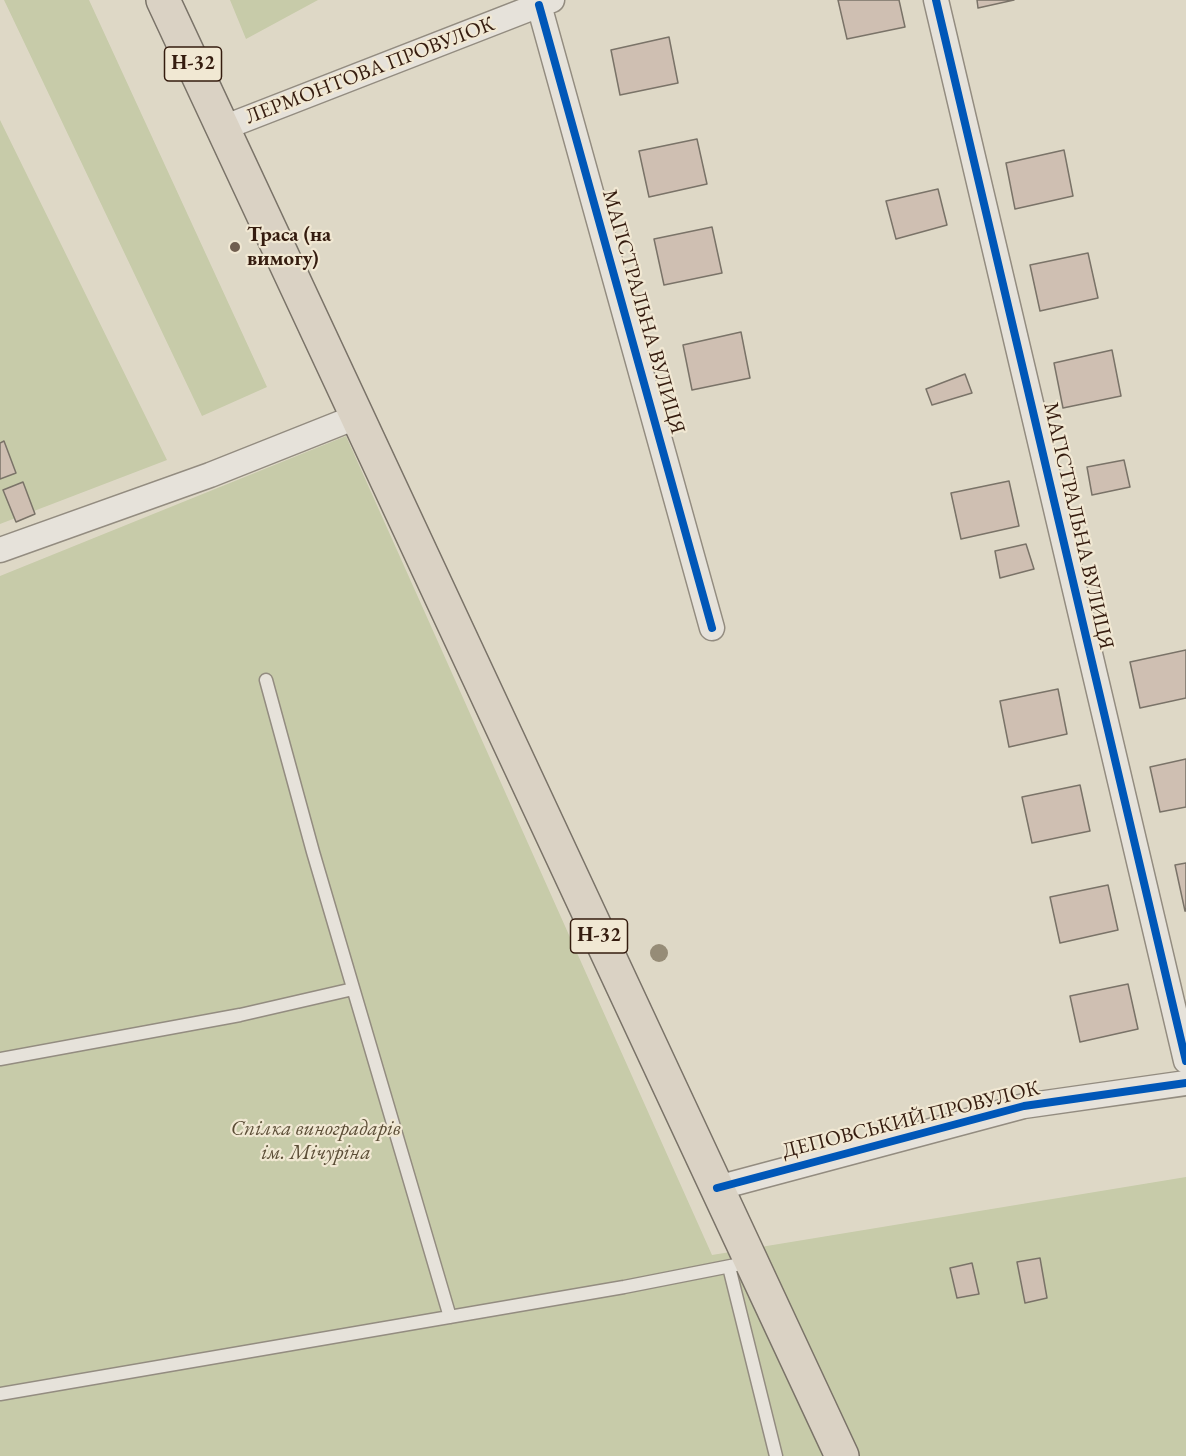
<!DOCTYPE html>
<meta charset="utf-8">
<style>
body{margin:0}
canvas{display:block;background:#ded8c6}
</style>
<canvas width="1186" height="1456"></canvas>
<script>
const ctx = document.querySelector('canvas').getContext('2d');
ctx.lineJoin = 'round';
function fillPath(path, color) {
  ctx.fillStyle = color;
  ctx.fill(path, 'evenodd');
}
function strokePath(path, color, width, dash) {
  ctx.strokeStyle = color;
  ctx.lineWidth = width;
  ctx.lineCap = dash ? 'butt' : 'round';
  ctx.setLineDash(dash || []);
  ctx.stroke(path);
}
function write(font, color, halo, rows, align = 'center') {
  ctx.font = font + ' "EB Garamond",serif';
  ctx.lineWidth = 4.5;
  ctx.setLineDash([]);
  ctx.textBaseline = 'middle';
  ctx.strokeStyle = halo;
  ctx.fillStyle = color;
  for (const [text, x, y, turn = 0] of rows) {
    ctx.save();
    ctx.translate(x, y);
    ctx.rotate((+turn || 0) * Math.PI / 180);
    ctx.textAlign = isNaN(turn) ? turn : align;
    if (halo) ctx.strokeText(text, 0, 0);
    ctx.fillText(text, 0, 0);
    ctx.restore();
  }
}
fillPath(new Path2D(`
 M 4,0 L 89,0 L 267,387 L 202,416 Z
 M 230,0 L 318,0 L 246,39 Z
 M 0,120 L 167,460 L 0,524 Z
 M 346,436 L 712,1255 L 1186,1177 L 1186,1456 L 0,1456 L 0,576 Z`), '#c7cba9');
const building = new Path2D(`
 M 838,0 L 899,0 L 905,27 L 847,39 Z
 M 977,0 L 1014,0 L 978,8 Z
 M 669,37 L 678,83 L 620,95 L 611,50 Z
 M 697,139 L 707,184 L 649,197 L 639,151 Z
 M 1064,150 L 1073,196 L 1015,209 L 1006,163 Z
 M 938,189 L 947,225 L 896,239 L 886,201 Z
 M 712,227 L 722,273 L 664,285 L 654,239 Z
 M 1088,253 L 1098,298 L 1040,311 L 1030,265 Z
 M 741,332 L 750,378 L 692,390 L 683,345 Z
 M 1112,350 L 1121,396 L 1063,408 L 1054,363 Z
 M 965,374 L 972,393 L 932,405 L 926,389 Z
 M 4,441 L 16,473 L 0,479 L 0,443 Z
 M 1124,460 L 1130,487 L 1092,495 L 1087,467 Z
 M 1009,481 L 1019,526 L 961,539 L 951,493 Z
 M 23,482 L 35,514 L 16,522 L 3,490 Z
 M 1026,544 L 1034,569 L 1000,578 L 995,551 Z
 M 1186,650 L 1186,698 L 1140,708 L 1130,662 Z
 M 1058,689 L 1067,734 L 1009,747 L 1000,701 Z
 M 1186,759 L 1186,807 L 1160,812 L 1150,767 Z
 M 1080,785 L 1090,831 L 1032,843 L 1022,797 Z
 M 1186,863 L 1186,911 L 1185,911 L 1175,865 Z
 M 1108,885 L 1118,930 L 1060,943 L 1050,897 Z
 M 1128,984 L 1138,1029 L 1080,1042 L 1070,996 Z
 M 1040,1258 L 1047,1298 L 1025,1303 L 1017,1262 Z
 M 972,1263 L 979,1294 L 957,1298 L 950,1268 Z`);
fillPath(building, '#cfbfb2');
strokePath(building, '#7a7368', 1.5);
const lane = new Path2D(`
 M 266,680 L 313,852 L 450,1317
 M 0,1059 L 240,1015 L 353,989
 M 729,1267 L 776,1456
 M 0,1394 L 624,1287 L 751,1262`);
const street = new Path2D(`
 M 936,0 L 1186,1061
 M 539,5 L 712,628
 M 223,128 L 552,0
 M 0,550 L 210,475 L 356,417
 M 717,1188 L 1024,1106 L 1186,1083`);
const primary = new Path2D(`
 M 163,0 L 842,1456`);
strokePath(lane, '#938c80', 15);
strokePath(street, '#938c80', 27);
strokePath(primary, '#7a7368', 36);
strokePath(lane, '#e6e2da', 12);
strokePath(street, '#e6e2da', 24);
strokePath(primary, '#dad2c4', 33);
strokePath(new Path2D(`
 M 936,0 L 1186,1061
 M 539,5 L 712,628
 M 717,1188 L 1024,1106 L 1186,1083`), '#0057b8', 8);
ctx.fillStyle = '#968c77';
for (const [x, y] of [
 [659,953]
]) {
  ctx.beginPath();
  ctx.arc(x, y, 9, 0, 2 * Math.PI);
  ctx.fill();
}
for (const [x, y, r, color] of [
 [235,247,6,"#705e4f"]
]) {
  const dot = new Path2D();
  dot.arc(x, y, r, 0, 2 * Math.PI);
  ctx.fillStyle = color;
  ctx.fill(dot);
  strokePath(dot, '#f1e8d3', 2);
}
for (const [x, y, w] of [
 [193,64,57],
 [599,936,57]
]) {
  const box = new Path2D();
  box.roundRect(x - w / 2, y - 17, w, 34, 4.5);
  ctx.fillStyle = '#f1e8d3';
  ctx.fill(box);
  strokePath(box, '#351c0f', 1.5);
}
write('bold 20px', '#351c0f', null, [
 ["Н-32",193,64],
 ["Н-32",599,936]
]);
write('21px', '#351c0f', '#f1e8d3', [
 ["ЛЕРМОНТОВА ПРОВУЛОК",370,71,-21],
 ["МАГІСТРАЛЬНА ВУЛИЦЯ",643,312,74],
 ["МАГІСТРАЛЬНА ВУЛИЦЯ",1078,526,77],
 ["ДЕПОВСЬКИЙ ПРОВУЛОК",911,1120,-14]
]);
write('bold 21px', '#351c0f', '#f1e8d3', [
 ["Траса (на",247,235],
 ["вимогу)",247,259]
], 'left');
write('italic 21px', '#5b4d36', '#f1e8d3', [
 ["Спілка виноградарів",316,1129],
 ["ім. Мічуріна",316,1153]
]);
</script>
